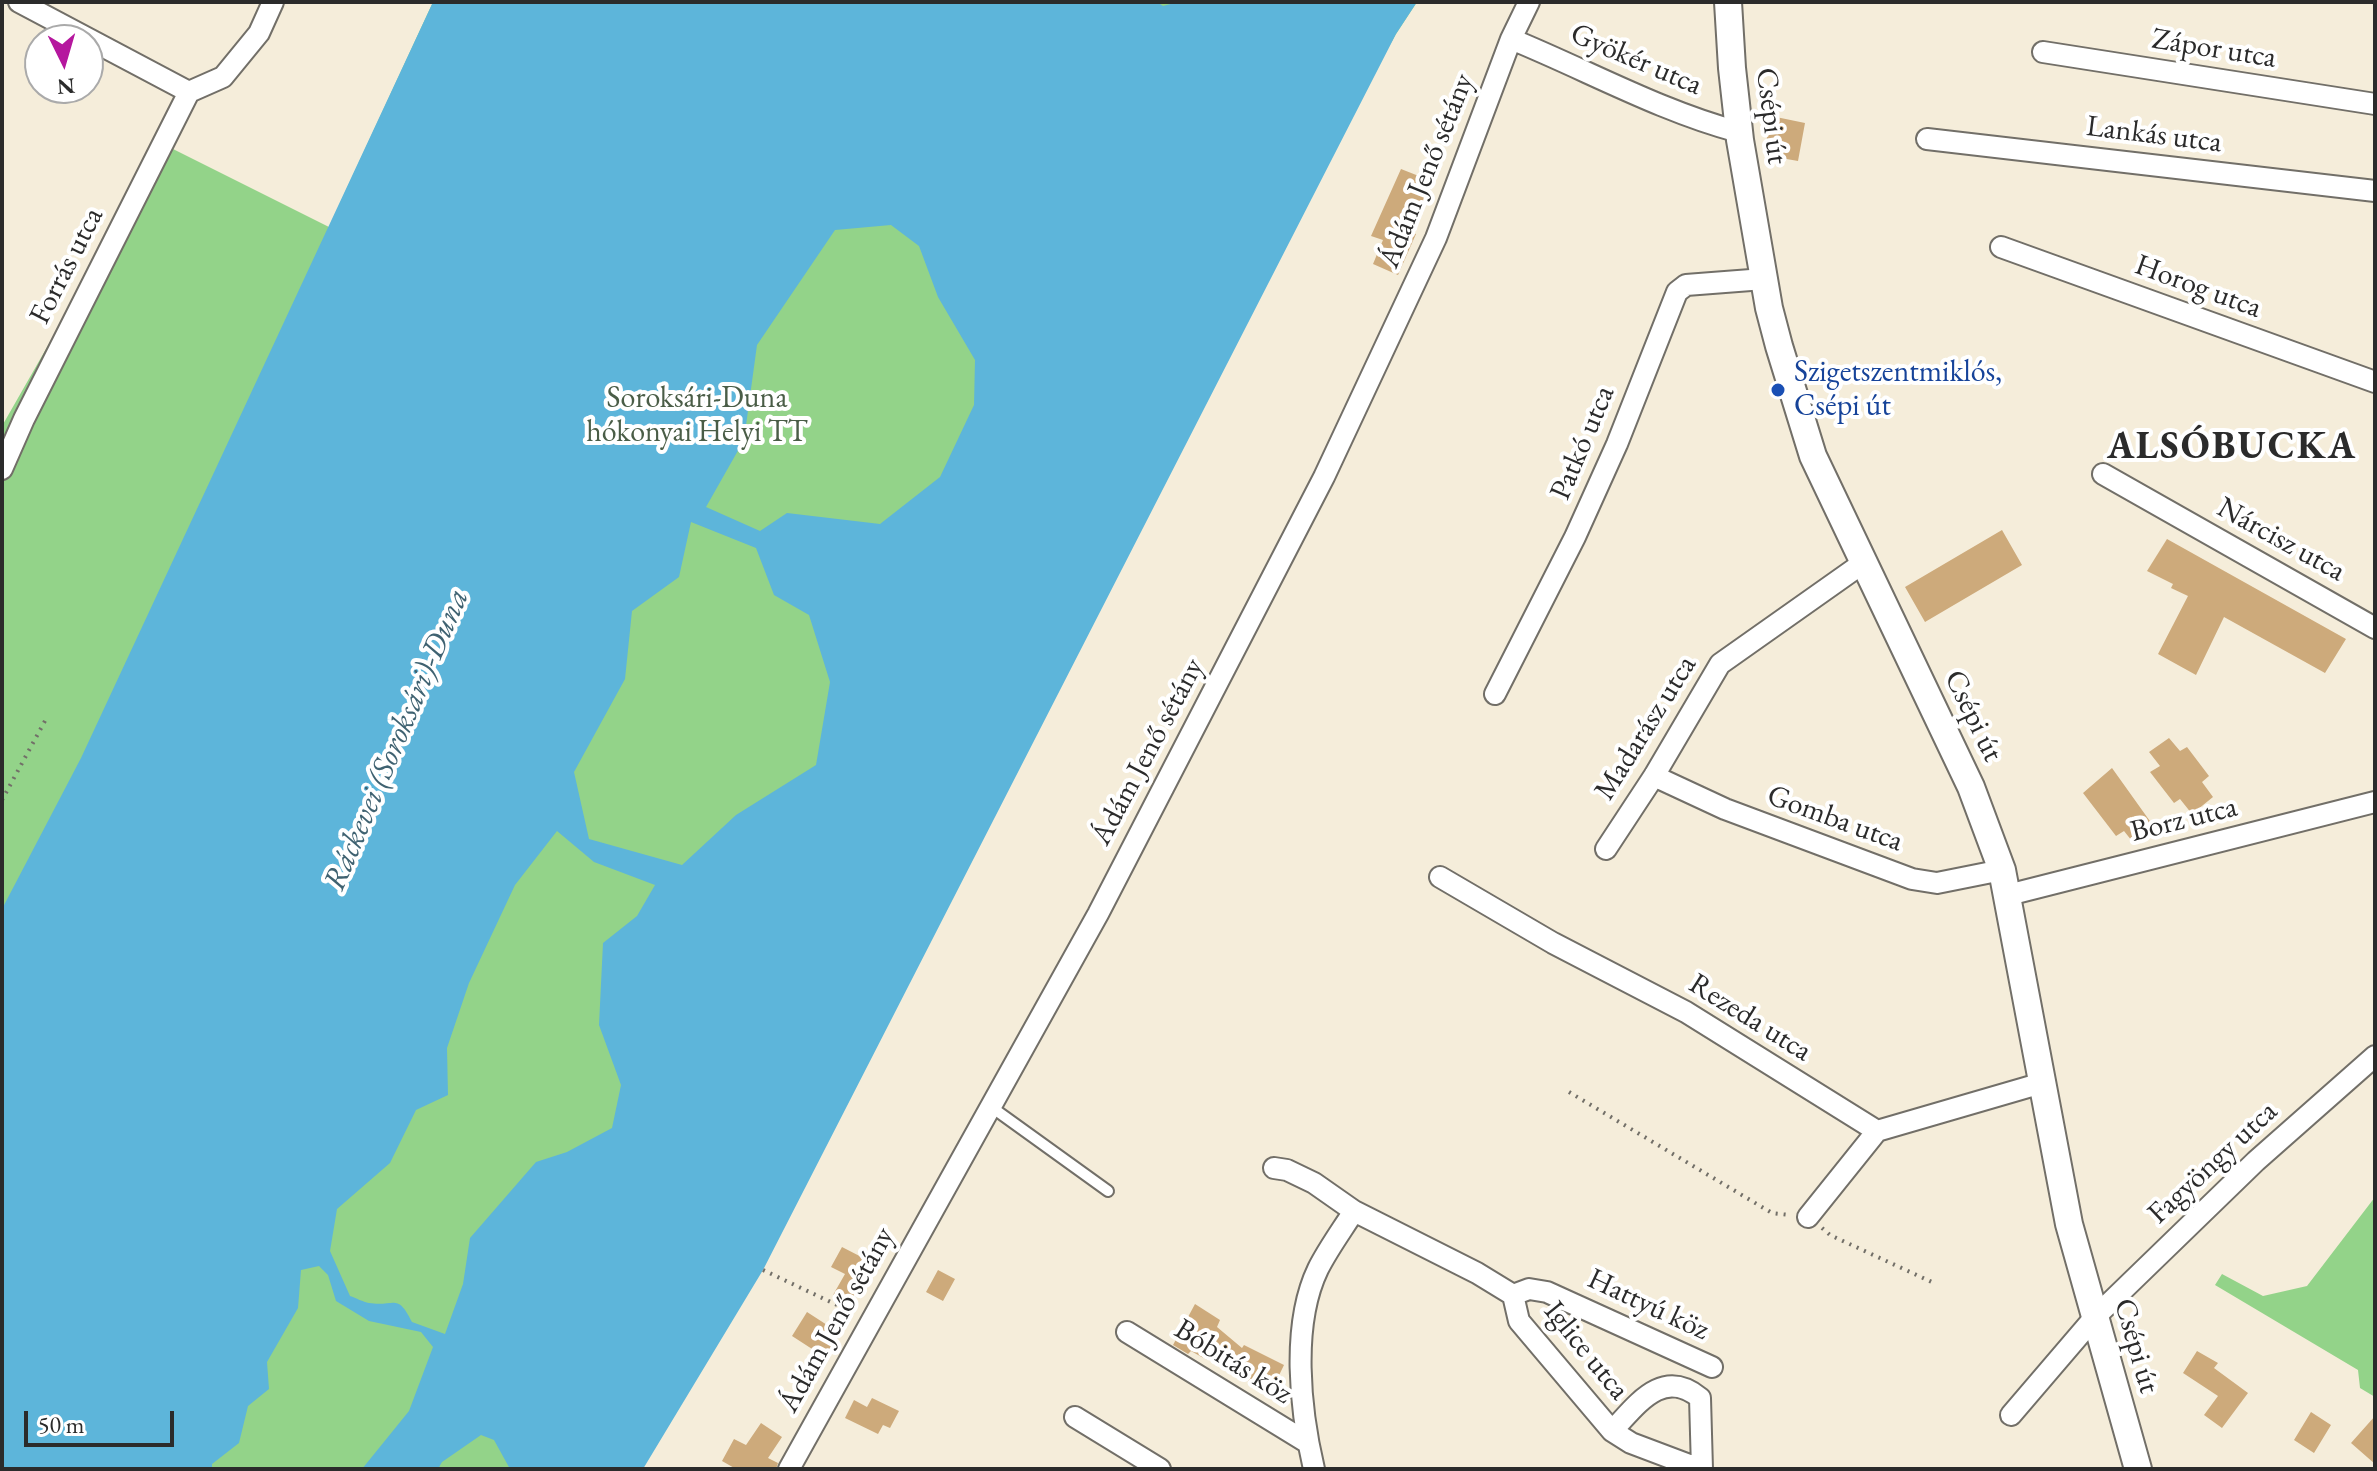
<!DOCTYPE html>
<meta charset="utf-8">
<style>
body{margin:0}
#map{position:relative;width:2377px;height:1471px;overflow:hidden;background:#f5edda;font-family:"EB Garamond",serif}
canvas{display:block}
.frame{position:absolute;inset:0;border:4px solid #2b2b2b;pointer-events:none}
.north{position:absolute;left:24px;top:24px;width:80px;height:80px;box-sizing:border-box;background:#fff;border:2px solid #aaa;border-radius:50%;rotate:175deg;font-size:22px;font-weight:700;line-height:32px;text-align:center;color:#2b2b2b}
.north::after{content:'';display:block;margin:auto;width:28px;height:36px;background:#b5179e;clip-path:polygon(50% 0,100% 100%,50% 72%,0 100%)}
.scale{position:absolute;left:24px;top:1411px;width:150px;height:36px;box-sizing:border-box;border:4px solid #2b2b2b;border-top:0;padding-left:10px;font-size:24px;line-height:28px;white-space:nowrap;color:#2b2b2b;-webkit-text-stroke:6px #fff;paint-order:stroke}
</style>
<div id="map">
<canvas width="2377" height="1471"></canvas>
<div class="frame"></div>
<div class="north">N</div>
<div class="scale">50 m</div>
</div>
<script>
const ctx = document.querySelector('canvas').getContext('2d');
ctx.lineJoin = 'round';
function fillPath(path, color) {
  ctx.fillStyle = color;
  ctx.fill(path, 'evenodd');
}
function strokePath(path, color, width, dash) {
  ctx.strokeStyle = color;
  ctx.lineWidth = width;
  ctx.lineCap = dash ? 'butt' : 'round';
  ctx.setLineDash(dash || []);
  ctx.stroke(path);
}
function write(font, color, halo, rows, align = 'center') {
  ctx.font = font + ' "EB Garamond",serif';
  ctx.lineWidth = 8;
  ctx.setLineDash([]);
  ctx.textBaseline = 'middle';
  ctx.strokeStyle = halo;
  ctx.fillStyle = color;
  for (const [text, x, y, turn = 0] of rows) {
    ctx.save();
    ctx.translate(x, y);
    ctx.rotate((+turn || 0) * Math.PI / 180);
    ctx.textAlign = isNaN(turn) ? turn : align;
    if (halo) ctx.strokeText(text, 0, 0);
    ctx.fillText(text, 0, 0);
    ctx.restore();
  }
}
fillPath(new Path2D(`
 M 433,2 L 1417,2 L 1396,34 L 594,1469 L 2,1469 L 2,426 L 163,144 L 329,227 Z
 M 2375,1197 L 2375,1397 L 2360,1388 L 2358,1370 L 2215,1285 L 2222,1274 L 2263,1296 L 2307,1286 Z`), '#93d389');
fillPath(new Path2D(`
 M 433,2 L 1157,2 L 1163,6 L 1178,2 L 1417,2 L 1396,34 L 763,1270 L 643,1469 L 510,1469 L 494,1440 L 481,1435 L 442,1462 L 438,1469 L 362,1469 L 409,1411 L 433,1347 L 421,1332 L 369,1321 L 336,1301 L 328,1275 L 319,1266 L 301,1270 L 298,1308 L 267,1362 L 269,1389 L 248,1406 L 239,1443 L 212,1464 L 212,1469 L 2,1469 L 2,909 L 81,758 ZM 891,225 L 919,246 L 938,297 L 975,360 L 974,405 L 940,477 L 880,524 L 787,513 L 760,531 L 706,507 L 744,440 L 757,345 L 835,230 ZM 691,522 L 756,548 L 774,595 L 809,615 L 830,682 L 816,765 L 736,815 L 682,865 L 589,839 L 574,772 L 625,679 L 632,611 L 679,577 ZM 557,831 L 594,862 L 655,885 L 637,916 L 603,943 L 599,1025 L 621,1085 L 612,1128 L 567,1152 L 536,1162 L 470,1238 L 463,1284 L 445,1334 L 412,1322 C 397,1292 395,1307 369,1303 C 363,1302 356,1298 350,1296 L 330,1251 L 337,1209 L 390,1163 L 416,1110 L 448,1095 L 447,1048 L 469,983 L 515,885 Z`), '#5db5da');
fillPath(new Path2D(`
 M 1776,117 L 1805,123 L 1798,161 L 1764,155 L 1768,132 L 1773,133 Z
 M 1401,169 L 1434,182 L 1410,232 L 1416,234 L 1398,275 L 1373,264 L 1383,240 L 1371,236 Z
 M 2002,530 L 2022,565 L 1925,622 L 1905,587 Z
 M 2167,539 L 2346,639 L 2325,673 L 2224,617 L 2196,675 L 2158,654 L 2188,596 L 2171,588 L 2173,584 L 2147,571 Z
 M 2169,738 L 2180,751 L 2187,747 L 2209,776 L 2202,782 L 2213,797 L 2192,814 L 2180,799 L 2174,803 L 2150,772 L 2160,766 L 2149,752 Z
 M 2112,768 L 2152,824 L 2132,841 L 2124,831 L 2116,836 L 2083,793 Z
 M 842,1247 L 877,1265 L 866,1285 L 862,1282 L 849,1304 L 833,1295 L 845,1274 L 831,1267 Z
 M 938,1270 L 955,1279 L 943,1301 L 926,1292 Z
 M 1195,1304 L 1220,1320 L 1217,1327 L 1242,1348 L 1244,1345 L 1284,1365 L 1270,1394 L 1208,1358 L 1207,1360 L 1191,1351 L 1188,1354 L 1173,1345 Z
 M 807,1312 L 841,1334 L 826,1358 L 792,1336 Z
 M 2197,1351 L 2218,1363 L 2214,1368 L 2248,1393 L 2222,1428 L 2204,1415 L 2218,1396 L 2183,1373 Z
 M 872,1398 L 899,1411 L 890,1428 L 883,1425 L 878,1434 L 845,1418 L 854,1400 L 867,1407 Z
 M 2311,1412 L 2331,1425 L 2314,1453 L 2294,1440 Z
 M 2375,1416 L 2375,1464 L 2351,1443 Z
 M 761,1423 L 782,1437 L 768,1458 L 778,1463 L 776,1469 L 736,1469 L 722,1461 L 734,1439 L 746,1445 Z`), '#cdaa7b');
const service = new Path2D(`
 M 990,1106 L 1108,1191`);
const minor = new Path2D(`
 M 19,2 L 189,92
 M 1511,39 C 1587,70 1660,111 1739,132
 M 2043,52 L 2375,104
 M 189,92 L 223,77 L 259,33 L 273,2
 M 1927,139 L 2375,191
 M 2001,247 L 2375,382
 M 2,469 L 24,419 L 189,92
 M 2103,474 L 2375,628
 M 1495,694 L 1575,537 L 1617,444 L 1677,292 L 1686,285 L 1764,279
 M 1654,776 L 1725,809 L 1912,879 L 1937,883 L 2002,870
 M 1606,849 L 1654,776 L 1720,664 L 1863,563
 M 1440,877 L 1553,943 L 1686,1012 L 1877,1131 L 2042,1083
 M 2008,895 L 2375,802
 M 1274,1168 L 1287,1170 L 1314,1183 L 1354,1211 L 1477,1273 L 1513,1295 L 1519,1321 L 1612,1431 L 1631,1443 L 1700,1469
 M 1808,1217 L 1877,1131
 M 1513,1295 L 1529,1289 L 1547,1292 L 1712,1367
 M 1127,1332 L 1308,1443
 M 2011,1415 L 2094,1318 L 2256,1161 L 2375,1056
 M 1075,1417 L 1160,1469
 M 1612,1431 C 1637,1405 1662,1367 1700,1398 L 1702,1469
 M 789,1469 L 1098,914 L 1324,477 L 1436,238 L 1511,39 L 1529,2
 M 1314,1469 C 1300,1410 1291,1325 1318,1269 C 1328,1249 1342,1230 1354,1211`);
const tertiary = new Path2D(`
 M 1728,2 L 1732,68 L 1740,140 L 1769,308 L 1779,346 L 1813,456 L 1971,787 L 2002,870 L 2069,1224 L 2138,1469`);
strokePath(service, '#726f68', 14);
strokePath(minor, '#726f68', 24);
strokePath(tertiary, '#726f68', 30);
strokePath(new Path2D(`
 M 2,800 L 46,719
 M 1569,1092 L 1772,1213 L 1789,1215
 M 1822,1228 L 1830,1235 L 1934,1283
 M 763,1270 L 854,1313`), '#726f68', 4, [2, 6]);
strokePath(service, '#fff', 10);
strokePath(minor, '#fff', 20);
strokePath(tertiary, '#fff', 26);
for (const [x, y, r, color] of [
 [1778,390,8,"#1a4fb4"]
]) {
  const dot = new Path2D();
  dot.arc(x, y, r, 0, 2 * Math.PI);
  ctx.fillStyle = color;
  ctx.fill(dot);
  strokePath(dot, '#fff', 3);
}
write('30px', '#2b2b2b', '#fff', [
 ["Zápor utca",2214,49,9],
 ["Gyökér utca",1636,60,23],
 ["Csépi út",1771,116,83],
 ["Lankás utca",2154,135,7],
 ["Ádám Jenő sétány",1427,171,-68],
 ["Forrás utca",67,266,-63],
 ["Horog utca",2198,287,20],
 ["Patkó utca",1583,443,-67],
 ["Nárcisz utca",2281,540,29],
 ["Csépi út",1973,716,64],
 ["Madarász utca",1646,728,-58],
 ["Ádám Jenő sétány",1148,752,-62],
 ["Gomba utca",1835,819,20],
 ["Borz utca",2184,820,-14],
 ["Rezeda utca",1750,1018,32],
 ["Fagyöngy utca",2213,1163,-43],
 ["Hattyú köz",1648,1305,25],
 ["Ádám Jenő sétány",837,1320,-61],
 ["Csépi út",2136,1346,74],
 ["Iglice utca",1586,1351,51],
 ["Bóbitás köz",1233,1362,32]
]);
write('30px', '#164399', '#fff', [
 ["Szigetszentmiklós,",1794,373],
 ["Csépi út",1794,407]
], 'left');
write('30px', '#4a5d47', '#fff', [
 ["Soroksári-Duna",697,399],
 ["hókonyai Helyi TT",697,433]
]);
write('italic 32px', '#3f6271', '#fff', [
 ["Ráckevei (Soroksári)-Duna",397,740,-67]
]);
ctx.letterSpacing = '2px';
write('bold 38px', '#2b2b2b', '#fff', [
 ["ALSÓBUCKA",2232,448]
]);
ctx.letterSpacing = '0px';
</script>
